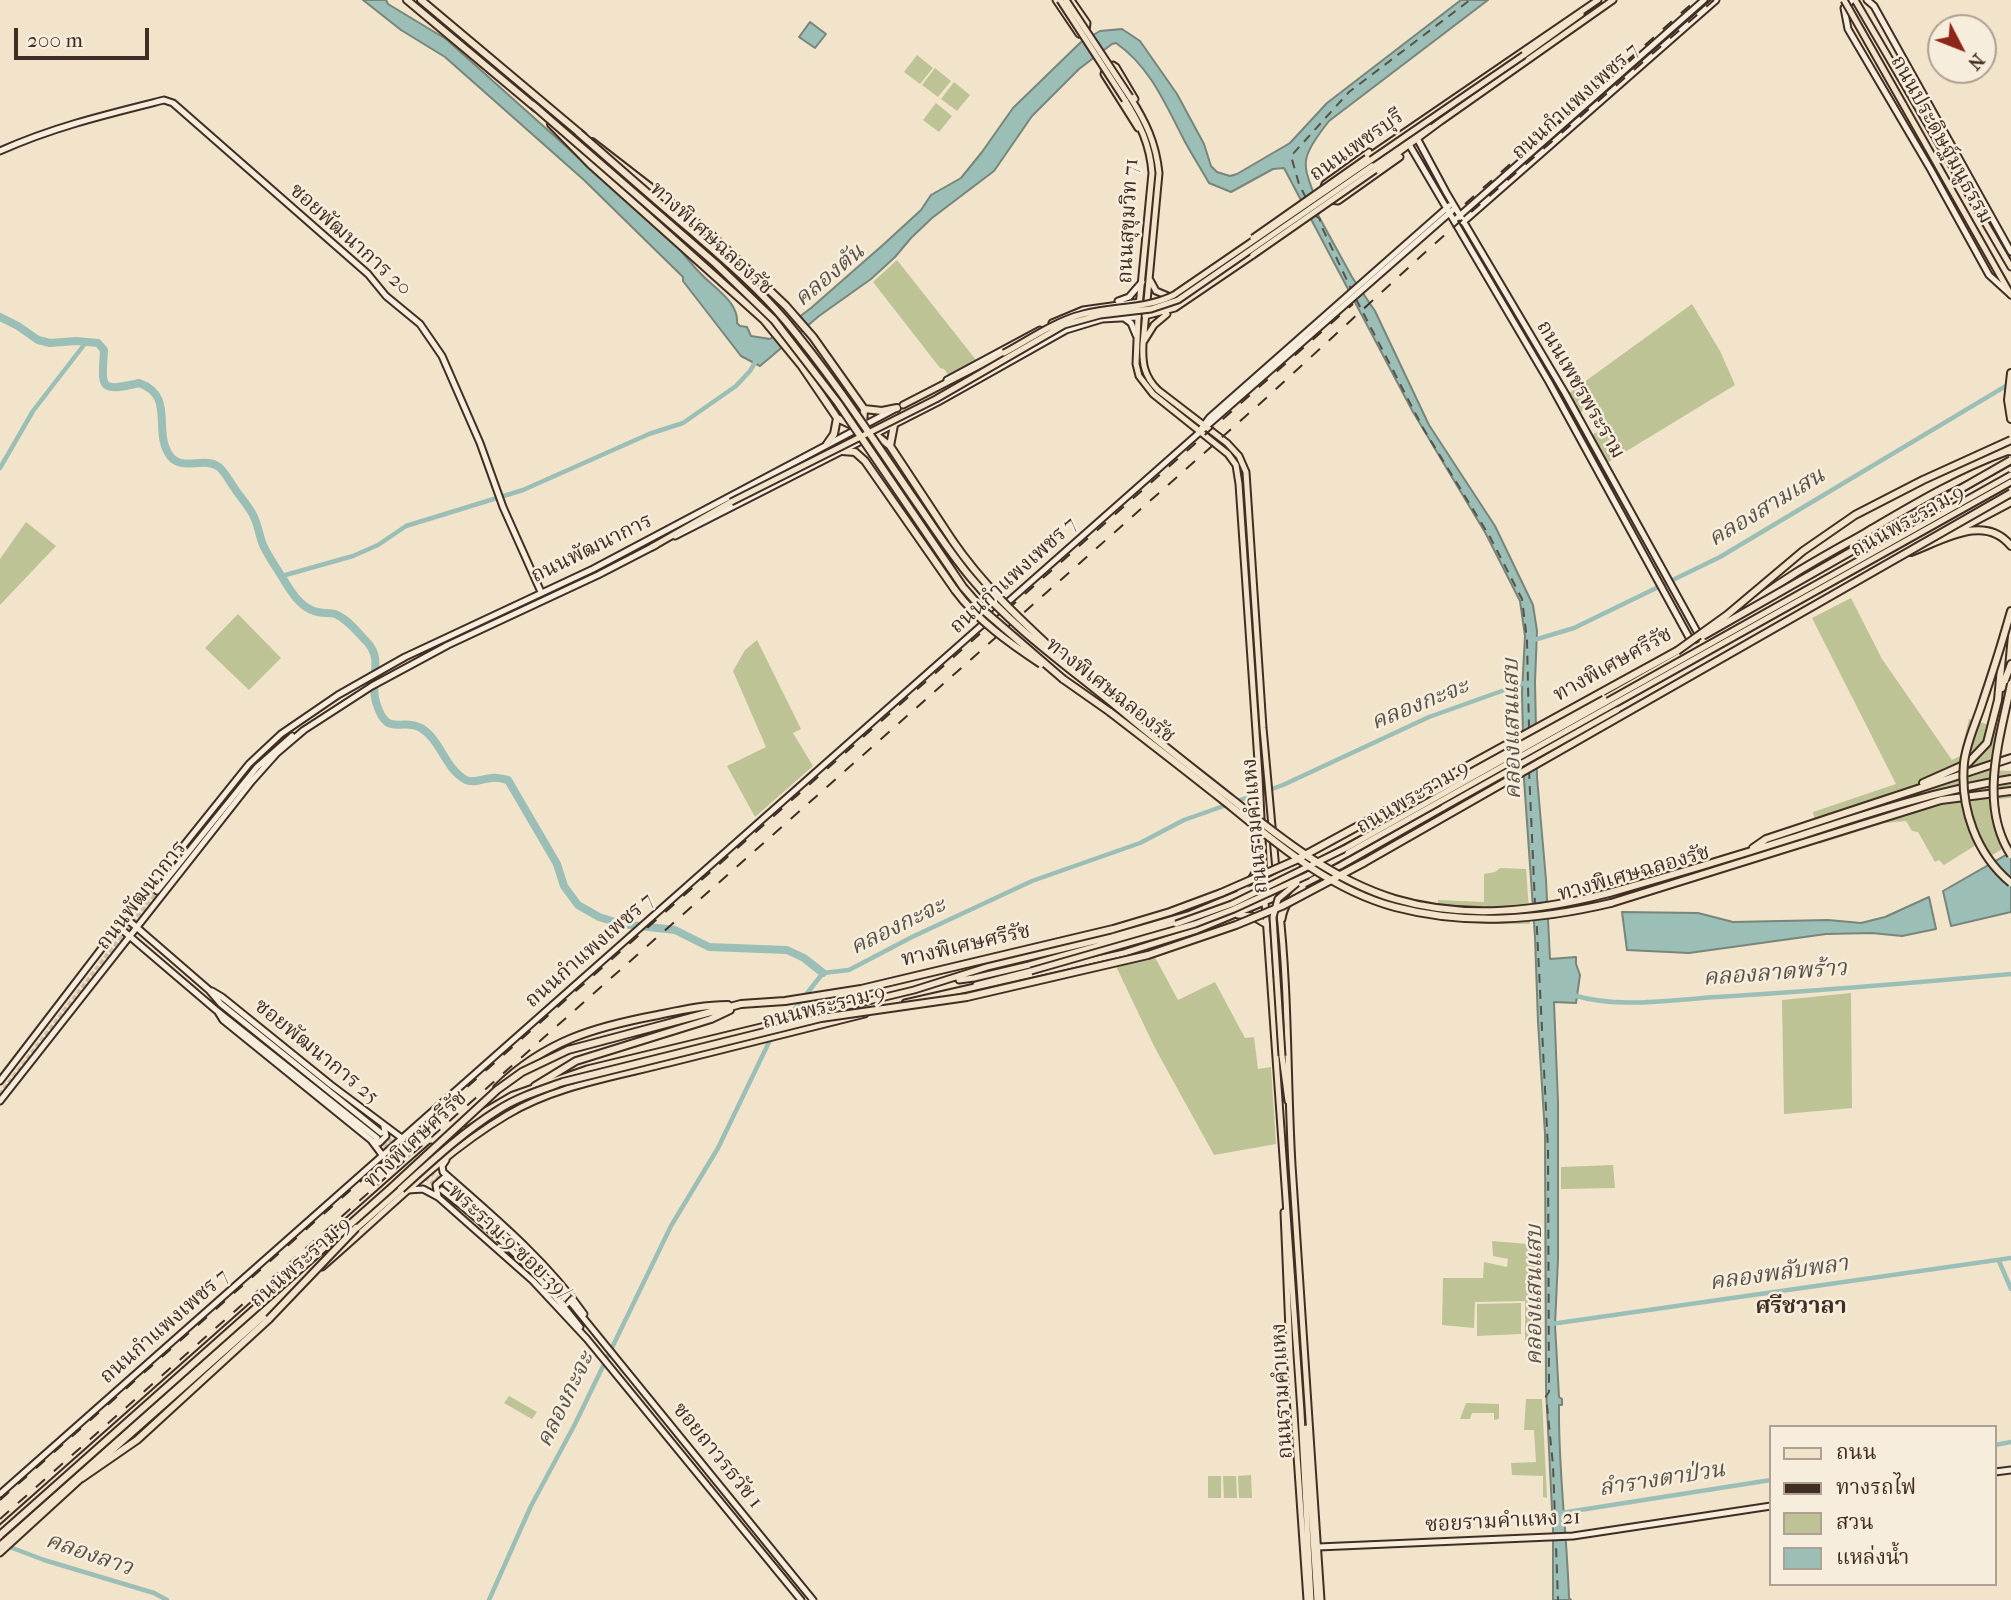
<!DOCTYPE html>
<meta charset="utf-8">
<style>
body{margin:0}
#map{position:relative;width:2011px;height:1600px;overflow:hidden;background:#f2e4ca;font-family:"IM FELL French Canon","Noto Serif Thai",serif}
canvas{display:block}
.legend{position:absolute;left:1769px;top:1425px;width:228px;height:161px;box-sizing:border-box;background:#f7eddd;border:2px solid #aea093;margin:0;padding:9px 12px;list-style:none;font-size:21px;color:#412d23}
.legend li{display:flex;align-items:center;gap:14px;height:35px}
.legend b{width:35px;border:2px solid #aea093}
.north{position:absolute;left:1927px;top:14px;width:70px;height:70px;box-sizing:border-box;background:#f7eddd;border:2px solid #aea093;border-radius:50%;rotate:132deg;font-size:19px;font-weight:700;line-height:28px;text-align:center;color:#412d23}
.north::after{content:'';display:block;margin:auto;width:24px;height:32px;background:#8f2418;clip-path:polygon(50% 0,100% 100%,50% 72%,0 100%)}
.scale{position:absolute;left:14px;top:28px;width:135px;height:32px;box-sizing:border-box;border:4px solid #412d23;border-top:0;padding-left:9px;font-size:21px;line-height:24px;white-space:nowrap;color:#412d23;-webkit-text-stroke:5px #f7eddd;paint-order:stroke}
</style>
<div id="map">
<canvas width="2011" height="1600"></canvas>
<ul class="legend">
<li><b style="height:9px;background:#f2e4ca"></b>ถนน</li>
<li><b style="height:9px;background:#412d23"></b>ทางรถไฟ</li>
<li><b style="height:19px;background:#bdc395"></b>สวน</li>
<li><b style="height:19px;background:#9bbfb6"></b>แหล่งน้ำ</li>
</ul>
<div class="north">N</div>
<div class="scale">200 m</div>
</div>
<script>
const ctx = document.querySelector('canvas').getContext('2d');
ctx.lineJoin = 'round';
function fillPath(path, color) {
  ctx.fillStyle = color;
  ctx.fill(path, 'evenodd');
}
function strokePath(path, color, width, dash) {
  ctx.strokeStyle = color;
  ctx.lineWidth = width;
  ctx.lineCap = dash ? 'butt' : 'round';
  ctx.setLineDash(dash || []);
  ctx.stroke(path);
}
function write(font, color, halo, rows, align = 'center') {
  ctx.font = font + ' "IM FELL French Canon","Noto Serif Thai",serif';
  ctx.lineWidth = 5;
  ctx.setLineDash([]);
  ctx.textBaseline = 'middle';
  ctx.strokeStyle = halo;
  ctx.fillStyle = color;
  for (const [text, x, y, turn = 0] of rows) {
    ctx.save();
    ctx.translate(x, y);
    ctx.rotate((+turn || 0) * Math.PI / 180);
    ctx.textAlign = isNaN(turn) ? turn : align;
    if (halo) ctx.strokeText(text, 0, 0);
    ctx.fillText(text, 0, 0);
    ctx.restore();
  }
}
fillPath(new Path2D(`
 M 917,55 L 933,68 L 920,84 L 904,72 Z
 M 935,68 L 951,81 L 938,97 L 922,85 Z
 M 954,82 L 970,95 L 957,111 L 941,99 Z
 M 936,103 L 952,116 L 939,132 L 923,120 Z
 M 897,260 L 976,360 L 949,376 L 944,369 L 940,368 L 873,282 Z
 M 1692,304 L 1720,351 L 1735,385 L 1607,463 L 1592,435 L 1606,427 L 1593,404 L 1580,413 L 1569,393 Z
 M 26,522 L 56,546 L 0,605 L 0,559 Z
 M 1851,598 L 1882,659 L 1952,760 L 1960,756 L 1969,719 L 2000,728 L 1991,770 L 2011,771 L 2011,798 L 1992,800 L 1992,814 L 2004,848 L 1984,860 L 1976,845 L 1944,865 L 1939,860 L 1935,862 L 1918,832 L 1912,831 L 1906,821 L 1885,823 L 1819,844 L 1813,812 L 1896,784 L 1812,618 Z
 M 238,614 L 281,658 L 249,690 L 205,648 Z
 M 757,640 L 801,729 L 793,733 L 813,766 L 755,817 L 727,766 L 766,747 L 733,671 L 745,650 Z
 M 1500,868 L 1526,869 L 1530,924 L 1486,924 L 1439,920 L 1438,900 L 1484,902 L 1484,874 L 1495,872 Z
 M 1151,950 L 1178,1000 L 1215,982 L 1245,1038 L 1254,1037 L 1258,1069 L 1271,1067 L 1276,1144 L 1214,1155 L 1155,1048 L 1113,960 Z
 M 1851,993 L 1852,1108 L 1784,1114 L 1782,1000 Z
 M 1613,1165 L 1615,1188 L 1561,1189 L 1561,1167 Z
 M 1492,1241 L 1539,1245 L 1541,1341 L 1525,1340 L 1525,1301 L 1475,1302 L 1474,1328 L 1442,1325 L 1443,1278 L 1483,1278 L 1484,1262 L 1507,1267 L 1508,1259 L 1493,1256 Z
 M 1521,1303 L 1521,1334 L 1477,1336 L 1477,1304 Z
 M 509,1396 L 537,1412 L 532,1419 L 504,1403 Z
 M 1526,1399 L 1542,1399 L 1547,1498 L 1543,1497 L 1543,1476 L 1512,1475 L 1511,1463 L 1536,1462 L 1534,1430 L 1524,1430 Z
 M 1466,1403 L 1499,1404 L 1499,1419 L 1494,1420 L 1494,1413 L 1472,1413 L 1470,1419 L 1460,1419 Z
 M 1251,1475 L 1252,1498 L 1239,1498 L 1238,1476 Z
 M 1208,1476 L 1221,1476 L 1221,1498 L 1208,1498 Z
 M 1223,1476 L 1236,1476 L 1237,1498 L 1224,1498 Z`), '#bdc395');
const water = new Path2D(`
 M 363,0 L 386,0 L 388,4 L 446,39 L 674,243 C 683,253 691,264 701,274 C 713,287 739,302 737,323 L 740,326 L 747,327 L 751,336 L 770,339 L 811,308 L 884,244 L 921,210 L 931,195 L 961,178 L 982,152 L 1013,108 L 1081,42 L 1100,31 L 1122,29 L 1140,41 L 1177,94 L 1204,144 L 1211,166 L 1217,172 L 1230,176 L 1237,174 L 1290,143 L 1327,103 L 1461,0 L 1488,0 L 1329,121 C 1294,165 1305,164 1320,212 L 1318,215 L 1352,277 L 1375,311 L 1429,425 L 1495,526 L 1533,605 L 1537,631 L 1535,682 L 1537,777 L 1546,880 L 1550,959 L 1576,957 L 1576,964 L 1580,975 L 1576,1003 L 1554,1002 L 1558,1102 L 1558,1259 L 1555,1325 L 1559,1397 L 1562,1399 L 1562,1405 L 1559,1405 C 1558,1469 1567,1533 1569,1598 L 1571,1600 L 1553,1600 L 1553,1530 L 1546,1388 L 1545,1134 L 1538,1022 L 1535,937 L 1524,779 L 1522,692 L 1525,636 L 1520,601 L 1486,534 L 1413,412 L 1284,168 L 1273,169 L 1231,192 L 1209,183 C 1200,167 1190,152 1182,136 C 1164,101 1149,66 1116,43 L 1112,44 L 1079,69 L 1032,116 L 994,171 L 932,218 L 911,238 L 895,257 L 871,279 L 819,316 L 760,366 L 741,356 L 683,281 L 683,277 L 584,180 L 445,57 L 401,30 Z
 M 810,22 L 826,34 L 815,48 L 799,37 Z
 M 2011,852 L 2011,912 L 1951,926 L 1943,891 Z
 M 1929,897 L 1936,929 L 1902,936 L 1872,933 L 1826,934 L 1689,953 L 1627,950 L 1622,912 L 1698,913 L 1733,922 L 1828,920 L 1861,923 L 1885,917 Z`);
fillPath(water, '#9bbfb6');
strokePath(water, '#77857b', 2);
strokePath(new Path2D(`
 M 0,468 L 33,411 L 87,341
 M 282,576 L 353,556 L 378,545 L 406,526 L 523,490 L 649,434 L 683,423 L 736,386 L 750,371 L 757,359
 M 1534,640 L 1574,628 L 1720,557 L 2011,383
 M 1573,995 C 1618,1009 1670,1000 1717,997 C 1815,991 1913,983 2011,974
 M 786,1020 L 823,973 L 849,970 L 912,937 L 1032,881 L 1140,843 L 1184,820 L 1283,785 L 1429,717 L 1527,682
 M 1999,1261 L 2011,1289
 M 1551,1324 L 2011,1258
 M 1995,1445 L 2011,1442
 M 1561,1513 L 1771,1480
 M 7,1546 L 44,1560 L 154,1593 L 167,1600
 M 489,1600 L 531,1506 L 575,1424 L 671,1226 L 718,1148 L 771,1038`), '#9bbfb6', 4.5);
strokePath(new Path2D(`
 M 0,317 L 18,326 L 38,340 L 50,343 L 76,341 L 98,343 L 104,350 C 102,387 98,393 139,383 C 176,396 152,431 170,456 C 183,472 204,456 219,467 C 225,472 230,482 235,489 C 241,498 248,505 253,515 C 258,524 259,535 263,545 C 268,556 276,567 282,577 C 290,590 299,606 314,611 C 321,614 329,612 335,614 C 348,619 358,633 367,642 C 384,660 369,679 376,702 C 387,739 400,717 421,728 C 441,740 445,769 466,780 C 474,784 484,778 492,778 C 497,777 503,779 508,780 L 557,864 L 564,886 L 578,905 L 599,917 L 622,924 L 675,930 L 709,947 L 787,950 L 804,958 L 823,973`), '#9bbfb6', 8);
strokePath(new Path2D(`
 M 1306,198 L 1299,184 L 1291,156 L 1349,92 L 1470,0
 M 1315,215 L 1320,219 L 1320,223 L 1352,291
 M 1356,299 L 1423,428 L 1490,537 L 1522,599 L 1527,640 L 1529,729
 M 1529,770 L 1535,904
 M 1536,910 L 1548,1149 L 1549,1392 L 1546,1396 L 1553,1465 L 1558,1600`), '#585248', 2, [9, 7]);
strokePath(new Path2D(`
 M 0,1095 L 157,891
 M 383,1135 L 444,1183
 M 378,1139 L 439,1188`), '#cfbfa9', 5, [5, 2.5]);
const secondary = new Path2D(`
 M 1852,0 L 1844,8 L 1848,29 L 1931,170 L 1989,275 L 2011,295
 M 1867,0 L 1874,6 L 2011,252
 M 1418,140 L 1446,192 L 1565,393 L 1711,657
 M 1410,146 L 1549,382 L 1697,652
 M 0,151 C 53,127 108,114 164,100 L 173,103 L 368,274 L 386,296 L 420,324 L 442,356 L 480,443 L 503,507 L 541,592
 M 1457,218 L 1704,0
 M 1463,222 L 1716,0
 M 1118,301 L 1129,297 L 1142,282
 M 1124,318 L 1131,323 L 1136,335
 M 1052,323 L 1083,310 L 1140,302
 M 947,380 L 1040,330
 M 1201,429 L 1210,417 L 1449,206
 M 675,536 L 938,402 L 1066,330 L 1102,319 L 1138,317
 M 157,891 L 257,767 L 292,736
 M 127,919 L 209,990 L 221,1004 L 381,1133
 M 120,928 L 216,1010 L 377,1138
 M 212,991 L 222,997 L 331,1085 L 403,1139
 M 218,1012 L 223,1020 L 371,1140 L 383,1156
 M 0,1081 L 115,931 L 249,764 L 281,734 L 338,695 L 405,657 L 593,569 L 893,410
 M 0,1101 L 252,781 L 277,753 L 304,730 L 372,686 L 448,645 L 598,575 L 656,545
 M 372,1141 L 379,1143 L 386,1136 L 384,1127
 M 446,1160 L 442,1166 L 443,1172 C 493,1216 546,1260 584,1314
 M 446,1184 L 499,1229 L 572,1304 L 813,1600
 M 408,1190 L 423,1189 L 438,1197 L 533,1281 L 587,1339 L 801,1600
 M 442,1190 C 494,1230 539,1274 580,1327
 M 438,1197 L 436,1185 L 444,1178 L 450,1179
 M 1995,1472 L 2011,1470
 M 0,1494 L 1200,432 L 1455,208
 M 1318,1547 L 1573,1536 L 1771,1506`);
const primary = new Path2D(`
 M 1056,0 L 1079,34 L 1086,30 L 1087,23 L 1071,0
 M 1855,0 L 2011,267
 M 1524,55 L 1581,14
 M 1130,97 C 1146,122 1156,143 1159,173 L 1143,344 C 1142,363 1144,376 1158,390 L 1227,443 L 1239,456 L 1246,472 L 1263,728 L 1276,870
 M 1135,99 L 1116,67 L 1113,65 L 1106,68 L 1104,74 L 1138,128
 M 1125,100 C 1140,124 1150,145 1152,173 L 1138,317 L 1136,364 L 1139,376 L 1153,394 L 1228,454 L 1236,465 L 1239,484 L 1259,776 L 1265,902 L 1301,1412 L 1311,1600
 M 1903,104 L 2011,295
 M 1367,158 L 1598,0
 M 1372,166 L 1429,127
 M 1375,170 L 1441,121 L 1613,0
 M 1323,190 L 1325,184 L 1369,152
 M 1330,200 L 1338,201 L 1400,157
 M 1150,280 L 1156,291 L 1168,296
 M 1145,316 L 1175,308 L 1253,255
 M 1144,341 L 1154,325 L 1167,314
 M 903,405 L 1004,353
 M 652,547 L 731,502
 M 1604,699 L 2011,469
 M 1617,710 L 2011,488
 M 1546,731 L 1549,726 L 1602,696
 M 1308,875 L 1348,853
 M 1290,891 L 1340,866 L 1444,807
 M 1240,892 L 1250,881 L 1262,861
 M 1279,905 C 1289,991 1287,1078 1292,1165 C 1301,1310 1311,1455 1321,1600
 M 1238,915 L 1252,916 L 1267,925
 M 1282,919 C 1284,906 1292,895 1303,887
 M 959,980 L 974,978 L 1029,965 L 1176,924
 M 976,985 L 1031,971
 M 905,1003 L 1124,953 L 1197,930 L 1281,895
 M 1282,1056 L 1288,1101
 M 465,1123 L 513,1095 L 587,1069 L 914,990 L 987,967 L 1112,937 L 1188,915 L 1265,883 L 1433,793
 M 1284,1212 L 1290,1354 L 1307,1600
 M 322,1267 C 382,1216 438,1156 507,1115 C 555,1086 614,1077 669,1063 C 734,1047 800,1030 865,1014
 M 1306,1428 L 1317,1600
 M 95,1466 L 287,1296
 M 0,1529 L 431,1147
 M 0,1553 L 83,1477`);
const highway = new Path2D(`
 M 407,0 L 536,108
 M 421,0 L 583,136
 M 551,124 L 590,164 L 764,320 L 801,365 L 837,418 L 856,427
 M 592,142 L 707,231 L 786,306 L 813,337 L 864,409 L 863,426
 M 2011,373 L 2008,400 L 2011,419
 M 864,409 L 882,411 L 897,408
 M 875,434 L 890,446 L 952,540
 M 827,444 L 834,434 L 837,418
 M 890,446 L 894,425
 M 842,451 L 855,452 L 865,461 L 955,590
 M 1926,537 L 1958,530 L 2011,502
 M 1911,552 C 1943,540 1985,513 2011,546
 M 1743,611 C 1780,579 1823,557 1865,533 C 1911,506 1959,477 2009,459
 M 1721,633 L 1735,619
 M 1063,679 L 1110,712
 M 2002,688 L 2011,664
 M 1923,783 L 1968,763 L 1987,743 L 1998,700 L 2004,635 L 2011,611
 M 1384,812 L 1677,651
 M 1753,848 L 1766,839 L 2011,758
 M 1609,893 C 1673,875 1736,856 1799,836 C 1869,813 1938,790 2011,779
 M 1611,903 L 1941,800 L 2011,791
 M 568,1050 L 741,1004 L 785,1001 L 861,989 L 1113,929 L 1170,912 L 1221,893
 M 535,1086 L 576,1061 L 711,1019 L 730,1010
 M 497,1088 C 545,1041 594,1027 658,1015 C 682,1010 704,1005 728,1005
 M 354,1230 L 401,1189
 M 82,1478 L 137,1440 L 269,1319
 M 0,1546 L 330,1252`);
strokePath(secondary, '#412d23', 9);
strokePath(primary, '#412d23', 9);
strokePath(highway, '#412d23', 10);
strokePath(secondary, '#f7eddd', 5);
strokePath(primary, '#f2e4ca', 5);
strokePath(highway, '#f2e4ca', 6);
strokePath(new Path2D(`
 M 1465,204 L 1696,0
 M 0,1500 L 1353,304
 M 0,1519 L 1264,400 L 1431,247 L 1714,0`), '#412d23', 2, [12, 12]);
const primaryBridge = new Path2D(`
 M 1060,0 L 1125,100
 M 1066,0 L 1130,97
 M 1844,0 L 1903,104
 M 1253,238 L 1367,158
 M 1253,255 L 1375,170
 M 1004,353 C 1030,339 1055,321 1083,314 C 1113,306 1146,309 1174,295 L 1524,55
 M 731,502 L 936,399 L 1064,325 L 1100,315 L 1151,309 L 1178,300 L 1372,166
 M 1433,793 L 1604,699
 M 1444,807 L 1617,710
 M 1348,853 L 2011,482
 M 1176,924 L 1232,904 L 1346,848 L 2011,475
 M 1031,971 L 1195,924 L 1234,909 L 1308,875
 M 1282,1056 L 1273,917 L 1278,899 L 1297,883`);
const highwayBridge = new Path2D(`
 M 533,105 L 716,264 L 774,320 L 838,403 L 963,587 L 983,610 L 1063,679
 M 579,133 C 617,166 654,199 692,231 C 724,259 757,287 785,320 C 831,375 871,436 912,496 C 931,523 949,552 971,578 C 1016,632 1075,671 1128,716 C 1161,744 1195,770 1229,797 C 1279,837 1332,880 1395,899 C 1466,920 1539,911 1609,893
 M 952,540 C 985,588 1022,621 1065,661
 M 955,590 C 978,621 1009,643 1041,664
 M 2004,635 C 1997,659 1989,683 1981,707 C 1975,725 1966,744 1964,763 C 1960,808 1976,854 2011,883
 M 1703,636 L 2011,460
 M 1677,651 L 1727,615 L 1803,551 L 1855,515 L 1923,480 L 2011,440
 M 2011,684 C 2000,739 1978,804 2011,855
 M 1110,712 C 1149,742 1189,773 1228,804 C 1278,845 1331,890 1395,907 C 1467,926 1539,920 1611,903
 M 1221,893 L 1294,861 L 1384,812
 M 401,1189 C 432,1161 463,1132 498,1110 C 518,1097 541,1090 563,1082 L 821,1018 L 967,997 L 1148,955 L 1236,925 L 1282,906 L 1365,862 L 2011,493
 M 269,1319 L 356,1228
 M 0,1535 L 391,1188 L 497,1090 L 522,1072 L 568,1050`);
strokePath(primaryBridge, '#412d23', 9, []);
strokePath(highwayBridge, '#412d23', 10, []);
strokePath(primaryBridge, '#f2e4ca', 5);
strokePath(highwayBridge, '#f2e4ca', 6);
write('21px', '#412d23', '#f7eddd', [
 ["ถนนกำแพงเพชร 7",1576,102,-42],
 ["ถนนประดิษฐ์มนูธรรม",1941,140,61],
 ["ถนนเพชรบุรี",1357,146,-35],
 ["ถนนสุขุมวิท 71",1129,221,-87],
 ["ทางพิเศษฉลองรัช",711,239,42],
 ["ซอยพัฒนาการ 20",350,240,42],
 ["ถนนเพชรพระราม",1580,390,60],
 ["ถนนพระราม 9",1908,522,-29],
 ["ถนนพัฒนาการ",592,549,-26],
 ["ถนนกำแพงเพชร 7",1014,576,-42],
 ["ทางพิเศษศรีรัช",1613,665,-29],
 ["ทางพิเศษฉลองรัช",1110,691,38],
 ["ถนนพระราม 9",1413,798,-30],
 ["ถนนรามคำแหง",1256,826,-95],
 ["ทางพิเศษฉลองรัช",1634,874,-16],
 ["ถนนพัฒนาการ",142,896,-52],
 ["ทางพิเศษศรีรัช",966,946,-13],
 ["ถนนกำแพงเพชร 7",590,951,-41],
 ["ถนนพระราม 9",824,1008,-14],
 ["ซอยพัฒนาการ 25",316,1052,39],
 ["ทางพิเศษศรีรัช",416,1140,-43],
 ["พระราม 9 ซอย 39/1",511,1245,43],
 ["ถนนพระราม 9",301,1263,-41],
 ["ถนนกำแพงเพชร 7",165,1327,-41],
 ["ถนนรามคำแหง",1283,1391,-93],
 ["ซอยถาวรธวัช 1",717,1456,51],
 ["ซอยรามคำแหง 21",1503,1522,-3]
]);
write('italic 23px', '#585248', '#f7eddd', [
 ["คลองตัน",830,276,-40],
 ["คลองสามเสน",1767,508,-31],
 ["คลองกะจะ",1420,705,-22],
 ["คลองแสนแสบ",1513,729,-91],
 ["คลองกะจะ",898,927,-26],
 ["คลองลาดพร้าว",1775,974,-4],
 ["คลองพลับพลา",1779,1274,-8],
 ["คลองแสนแสบ",1535,1295,-90],
 ["คลองกะจะ",566,1400,-64],
 ["ลำรางตาป่วน",1662,1480,-9],
 ["คลองลาว",89,1555,19]
]);
write('bold 23px', '#412d23', '#f7eddd', [
 ["ศรีชวาลา",1801,1307]
]);
</script>
